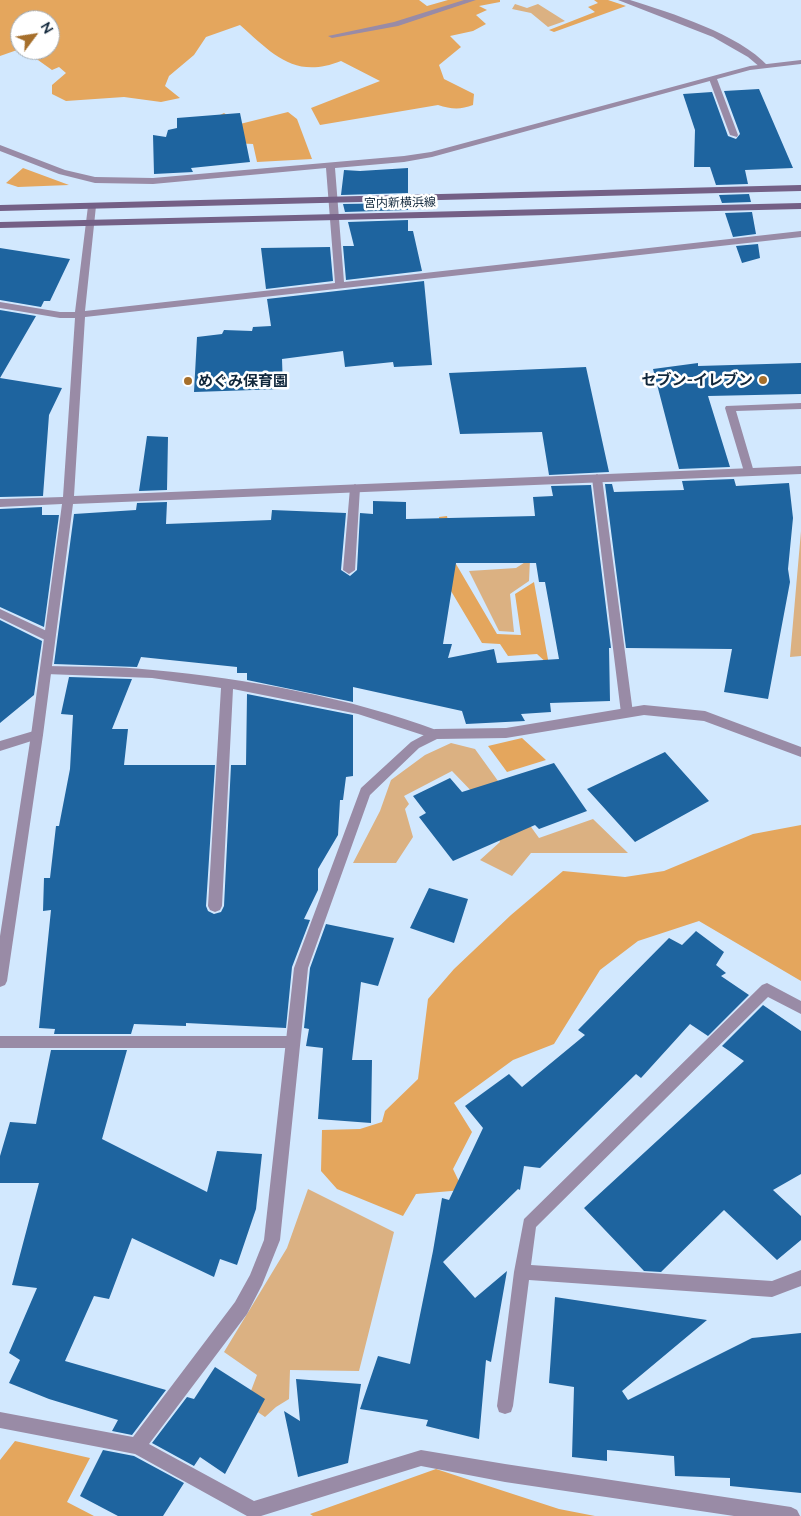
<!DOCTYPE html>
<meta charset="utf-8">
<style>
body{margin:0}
#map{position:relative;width:801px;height:1516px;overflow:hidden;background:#d2e8fe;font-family:Mulish,sans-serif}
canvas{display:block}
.north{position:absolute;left:10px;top:10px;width:50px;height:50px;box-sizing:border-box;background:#fff;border:1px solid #a0a9b1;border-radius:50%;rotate:59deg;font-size:14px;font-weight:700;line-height:20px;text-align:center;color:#12283c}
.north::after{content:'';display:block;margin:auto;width:18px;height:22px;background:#a66f2b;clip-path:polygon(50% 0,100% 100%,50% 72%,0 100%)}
</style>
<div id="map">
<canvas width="801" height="1516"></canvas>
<div class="north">N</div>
</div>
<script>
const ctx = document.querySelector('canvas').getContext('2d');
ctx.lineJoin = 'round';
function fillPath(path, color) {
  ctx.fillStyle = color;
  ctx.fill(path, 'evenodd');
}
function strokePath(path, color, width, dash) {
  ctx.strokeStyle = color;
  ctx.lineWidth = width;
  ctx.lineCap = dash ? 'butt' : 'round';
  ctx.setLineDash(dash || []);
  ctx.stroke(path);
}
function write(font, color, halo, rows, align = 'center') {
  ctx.font = font + ' Mulish,"Noto Sans JP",sans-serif';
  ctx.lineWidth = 5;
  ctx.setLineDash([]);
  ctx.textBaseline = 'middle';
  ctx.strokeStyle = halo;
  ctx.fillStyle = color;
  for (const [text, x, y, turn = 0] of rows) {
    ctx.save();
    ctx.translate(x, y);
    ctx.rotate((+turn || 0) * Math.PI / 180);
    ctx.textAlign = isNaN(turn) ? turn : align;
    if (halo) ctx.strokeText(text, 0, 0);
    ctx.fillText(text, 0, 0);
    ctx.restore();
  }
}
fillPath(new Path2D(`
 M 515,4 L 527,8 L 538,4 L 565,21 L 548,27 L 531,13 L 512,9 Z
 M 801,531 L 801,656 L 790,657 Z
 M 530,559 L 529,581 L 510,594 L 514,632 L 499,631 L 469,571 L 516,568 Z
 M 451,743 L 475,749 L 539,838 L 593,819 L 628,853 L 531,853 L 512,876 L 480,860 L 500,842 L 498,834 L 506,827 L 452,771 L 404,796 L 409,804 L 405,809 L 413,837 L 396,863 L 353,863 L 380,811 L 391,780 L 425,755 Z
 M 308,1189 L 394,1232 L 359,1371 L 290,1370 L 289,1399 L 276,1407 L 265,1417 L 246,1404 L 257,1375 L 224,1352 L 287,1248 Z`), '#dbb182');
fillPath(new Path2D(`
 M 0,0 L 419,0 L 427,6 L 448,0 L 500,0 L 500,2 L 479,6 L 487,10 L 476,15 L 486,24 L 473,31 L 450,36 L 461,47 L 439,65 L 444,79 L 474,94 L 473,105 C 460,110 451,109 438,105 L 320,125 L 311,108 L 380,81 L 341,61 C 294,80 272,53 240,25 L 206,37 L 194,55 L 169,76 L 165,86 L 180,98 L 161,102 L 124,97 L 66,101 L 52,94 L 52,85 L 66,73 L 59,67 L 52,70 L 24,50 L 50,50 L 50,20 L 20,20 L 20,49 L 0,56 Z
 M 594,0 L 608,0 L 626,6 L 554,32 L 549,30 L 595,12 L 588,7 L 598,3 Z
 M 288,112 L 297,119 L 312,159 L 257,162 L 253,144 L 233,143 L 216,117 L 224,113 L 240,124 Z
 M 23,168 L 69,185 L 18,187 L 6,183 Z
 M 447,516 L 456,564 L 497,634 L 521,635 L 515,594 L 534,582 L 549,665 L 537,654 L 508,656 L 500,644 L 482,643 L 451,591 L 441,561 L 439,517 Z
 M 522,738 L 546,760 L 507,772 L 488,746 Z
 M 801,825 L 801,981 L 699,921 L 638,941 L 600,970 L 554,1044 L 513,1060 L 454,1103 L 472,1132 L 453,1169 L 463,1190 L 416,1194 L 403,1216 L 337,1189 L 321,1171 L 322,1130 L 360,1129 L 382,1122 L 385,1111 L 418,1079 L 428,999 L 454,969 L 511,915 L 563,871 L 625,877 L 664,871 L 753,834 Z
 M 15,1441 L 90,1458 L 67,1502 L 94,1516 L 0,1516 L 0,1460 Z
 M 436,1469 L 559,1509 L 595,1516 L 313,1516 L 310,1514 Z`), '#e4a65d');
fillPath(new Path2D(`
 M 759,89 L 793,168 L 745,170 L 748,184 L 716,185 L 710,167 L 694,167 L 695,130 L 683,94 L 712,92 L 728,136 L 736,139 L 740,134 L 724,91 Z
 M 240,113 L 250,162 L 191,168 L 193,172 L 154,174 L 153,135 L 166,137 L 168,130 L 177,128 L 177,118 Z
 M 408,168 L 408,193 L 341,195 L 344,170 L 360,171 Z
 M 749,194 L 751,202 L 722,203 L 719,195 Z
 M 408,203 L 408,210 L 345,212 L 343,204 Z
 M 752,212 L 756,234 L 733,237 L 725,213 Z
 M 408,220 L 408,231 L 413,231 L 422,271 L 346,280 L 343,246 L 354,246 L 348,222 Z
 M 758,244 L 760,258 L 742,263 L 736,246 Z
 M 330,247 L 333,281 L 266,289 L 261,248 Z
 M 0,248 L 70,259 L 50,301 L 44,301 L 41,307 L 0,300 Z
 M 424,281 L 432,365 L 394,367 L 393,362 L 345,367 L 343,351 L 282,359 L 283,389 L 194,392 L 197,337 L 222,334 L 224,330 L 252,331 L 253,327 L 271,326 L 267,299 Z
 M 0,310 L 36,316 L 0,378 L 62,388 L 49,415 L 43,496 L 0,497 Z
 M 698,363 L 698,366 L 801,363 L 801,394 L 708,396 L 730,467 L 679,469 L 653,369 Z
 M 586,367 L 609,472 L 549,475 L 542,432 L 460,434 L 449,373 Z
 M 147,436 L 168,437 L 167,490 L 139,491 Z
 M 734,479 L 736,486 L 789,483 L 793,518 L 788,569 L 790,582 L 768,699 L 724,692 L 732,649 L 626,648 L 605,484 L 612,484 L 614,492 L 684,490 L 682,481 Z
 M 591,485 L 611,648 L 609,648 L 610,701 L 550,703 L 551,712 L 521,714 L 525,721 L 466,724 L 462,711 L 353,687 L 353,702 L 247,680 L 247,673 L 237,673 L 237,667 L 141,657 L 137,667 L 54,664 L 74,514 L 136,510 L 137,503 L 167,502 L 166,524 L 271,520 L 272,510 L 346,513 L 341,570 L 350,576 L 357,570 L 360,513 L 373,514 L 373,501 L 406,502 L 406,519 L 535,516 L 533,497 L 553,496 L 551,486 ZM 456,563 L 536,563 L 539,582 L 545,582 L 559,659 L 497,663 L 494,649 L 448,658 L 452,644 L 443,644 Z
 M 42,507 L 42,515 L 59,515 L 44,627 L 0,607 L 0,509 Z
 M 0,620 L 42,641 L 34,695 L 0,723 Z
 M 69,677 L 132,679 L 112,729 L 128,729 L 124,765 L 215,765 L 206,906 L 208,911 L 214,914 L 221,912 L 224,906 L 231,765 L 246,765 L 247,694 L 353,715 L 353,776 L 346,777 L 343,800 L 340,800 L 338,835 L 318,869 L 318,890 L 304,919 L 310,920 L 292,967 L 286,1028 L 186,1023 L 186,1026 L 134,1024 L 131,1034 L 54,1034 L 55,1029 L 39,1028 L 51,910 L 43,911 L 44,878 L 50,878 L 56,826 L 59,826 L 70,769 L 73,715 L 61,714 Z
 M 665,752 L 709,801 L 635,842 L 587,789 Z
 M 554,763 L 587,811 L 539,829 L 535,825 L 453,861 L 419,817 L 426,813 L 413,796 L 450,778 L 462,792 Z
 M 429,888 L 468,899 L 454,943 L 410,928 Z
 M 326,924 L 394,938 L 378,986 L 361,982 L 352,1060 L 372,1060 L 371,1123 L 318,1119 L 323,1048 L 306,1046 L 309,1029 L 304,1028 L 310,968 Z
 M 696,931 L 724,952 L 716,965 L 726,973 L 721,976 L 749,995 L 708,1036 L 690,1024 L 641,1078 L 636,1074 L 540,1168 L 524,1166 L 520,1190 L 518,1189 L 443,1262 L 475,1298 L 507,1271 L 491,1362 L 486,1360 L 479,1439 L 426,1426 L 428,1420 L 360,1409 L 378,1356 L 410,1364 L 433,1251 L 442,1198 L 449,1200 L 483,1128 L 465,1106 L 509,1074 L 522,1087 L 585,1035 L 578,1030 L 669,938 L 682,945 Z
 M 763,1005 L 801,1031 L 801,1174 L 773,1190 L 801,1216 L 801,1240 L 777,1260 L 724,1210 L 661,1272 L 644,1271 L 584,1208 L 744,1061 L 722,1046 Z
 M 51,1050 L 127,1050 L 102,1139 L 207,1192 L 217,1151 L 262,1154 L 256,1209 L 237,1265 L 220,1259 L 214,1277 L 132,1238 L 109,1299 L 94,1296 L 65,1361 L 166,1390 L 132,1435 L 112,1431 L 118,1420 L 49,1399 L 9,1383 L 20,1360 L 9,1353 L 37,1288 L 12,1285 L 39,1183 L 0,1183 L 0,1156 L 10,1122 L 36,1124 Z
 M 555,1297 L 707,1320 L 622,1391 L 628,1400 L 752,1338 L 801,1333 L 801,1493 L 730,1486 L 730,1478 L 675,1476 L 674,1456 L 607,1450 L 607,1461 L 572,1457 L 574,1387 L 549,1383 Z
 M 215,1367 L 265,1399 L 225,1474 L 200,1457 L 194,1466 L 152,1443 L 187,1397 L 194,1399 Z
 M 296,1379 L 361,1384 L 348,1463 L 298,1477 L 284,1411 L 300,1421 Z
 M 103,1450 L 134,1456 L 184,1483 L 163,1516 L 118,1516 L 80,1496 Z`), '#1e649f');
fillPath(new Path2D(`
 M 464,0 L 476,0 L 398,26 L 332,38 L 328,36 L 394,22 Z
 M 618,0 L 630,0 C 671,13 739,34 768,66 L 761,68 L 748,57 L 713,37 Z
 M 710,77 L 717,79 L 738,135 L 737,137 L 730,135 L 709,79 Z
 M 801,403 L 801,409 L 736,411 L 754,472 L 753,475 L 745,475 L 725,408 L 726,406 Z
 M 597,474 L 602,478 L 633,713 L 631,716 L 623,716 L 621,713 L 592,478 Z
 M 355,484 L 360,488 L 355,570 L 349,574 L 343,570 L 350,488 Z
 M 0,609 L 53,634 L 55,637 L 53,640 L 45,640 L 0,618 Z
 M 46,666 C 81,667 117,666 153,670 C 249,679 348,697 439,731 L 441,734 L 439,737 L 435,739 L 358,714 L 233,689 L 222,906 L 220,910 L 215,912 L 210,910 L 208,906 L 221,688 L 152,678 L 46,674 L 40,670 Z
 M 37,730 L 41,732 L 43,735 L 41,738 L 0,751 L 0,741 Z
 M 0,1036 L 292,1036 L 297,1038 L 299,1042 L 297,1046 L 292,1048 L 0,1048 Z`), '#998ba6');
fillPath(new Path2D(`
 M 801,60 L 801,64 L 750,70 L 432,157 L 404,162 L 335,168 L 344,282 L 801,231 L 801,237 L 85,317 L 74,496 L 801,466 L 801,474 L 73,504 L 43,735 L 7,981 L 5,985 L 0,987 L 0,936 L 31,735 L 62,504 L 0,507 L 0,499 L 63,497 L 75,318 L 60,318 L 0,308 L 0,302 L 60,312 L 75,312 L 88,206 L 92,203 L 96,206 L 85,311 L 335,283 L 326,168 L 153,184 L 95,183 L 59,174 L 0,151 L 0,145 L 65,170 L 95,177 L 153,178 L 404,156 L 431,152 L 750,66 Z
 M 644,705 L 705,711 L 801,747 L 801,757 L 704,721 L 644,715 L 506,738 L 437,739 L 419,748 L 370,795 L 308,968 L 280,1240 L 262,1285 L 247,1314 L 149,1444 L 254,1501 L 421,1450 L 505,1464 L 791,1507 L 797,1510 L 800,1516 L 734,1516 L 505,1482 L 421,1466 L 261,1516 L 247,1516 L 135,1454 L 0,1428 L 0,1412 L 133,1437 L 235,1302 L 250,1275 L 264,1240 L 294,968 L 361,788 L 411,742 L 435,729 L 506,728 Z
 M 767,983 L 801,1001 L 801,1014 L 768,997 L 536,1227 L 531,1265 L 772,1281 L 801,1270 L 801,1286 L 772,1297 L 529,1280 L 513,1406 L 511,1412 L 505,1414 L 499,1412 L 497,1406 L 514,1272 L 524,1219 L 762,985 Z`), '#998ba6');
fillPath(new Path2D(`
 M 801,185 L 801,191 L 0,211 L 0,205 Z
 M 801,203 L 801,209 L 0,228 L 0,222 Z`), '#746086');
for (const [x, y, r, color] of [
 [763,380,5,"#a66f2b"],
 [188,381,5,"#a66f2b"]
]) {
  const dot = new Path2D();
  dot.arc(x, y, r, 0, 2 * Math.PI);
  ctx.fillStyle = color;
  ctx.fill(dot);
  strokePath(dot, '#fff', 2);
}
write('12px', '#12283c', '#fff', [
 ["宮内新横浜線",400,203,-1]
]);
write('bold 15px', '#12283c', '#fff', [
 ["セブン-イレブン",753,380],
 ["めぐみ保育園",198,381,"left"]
], 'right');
</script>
